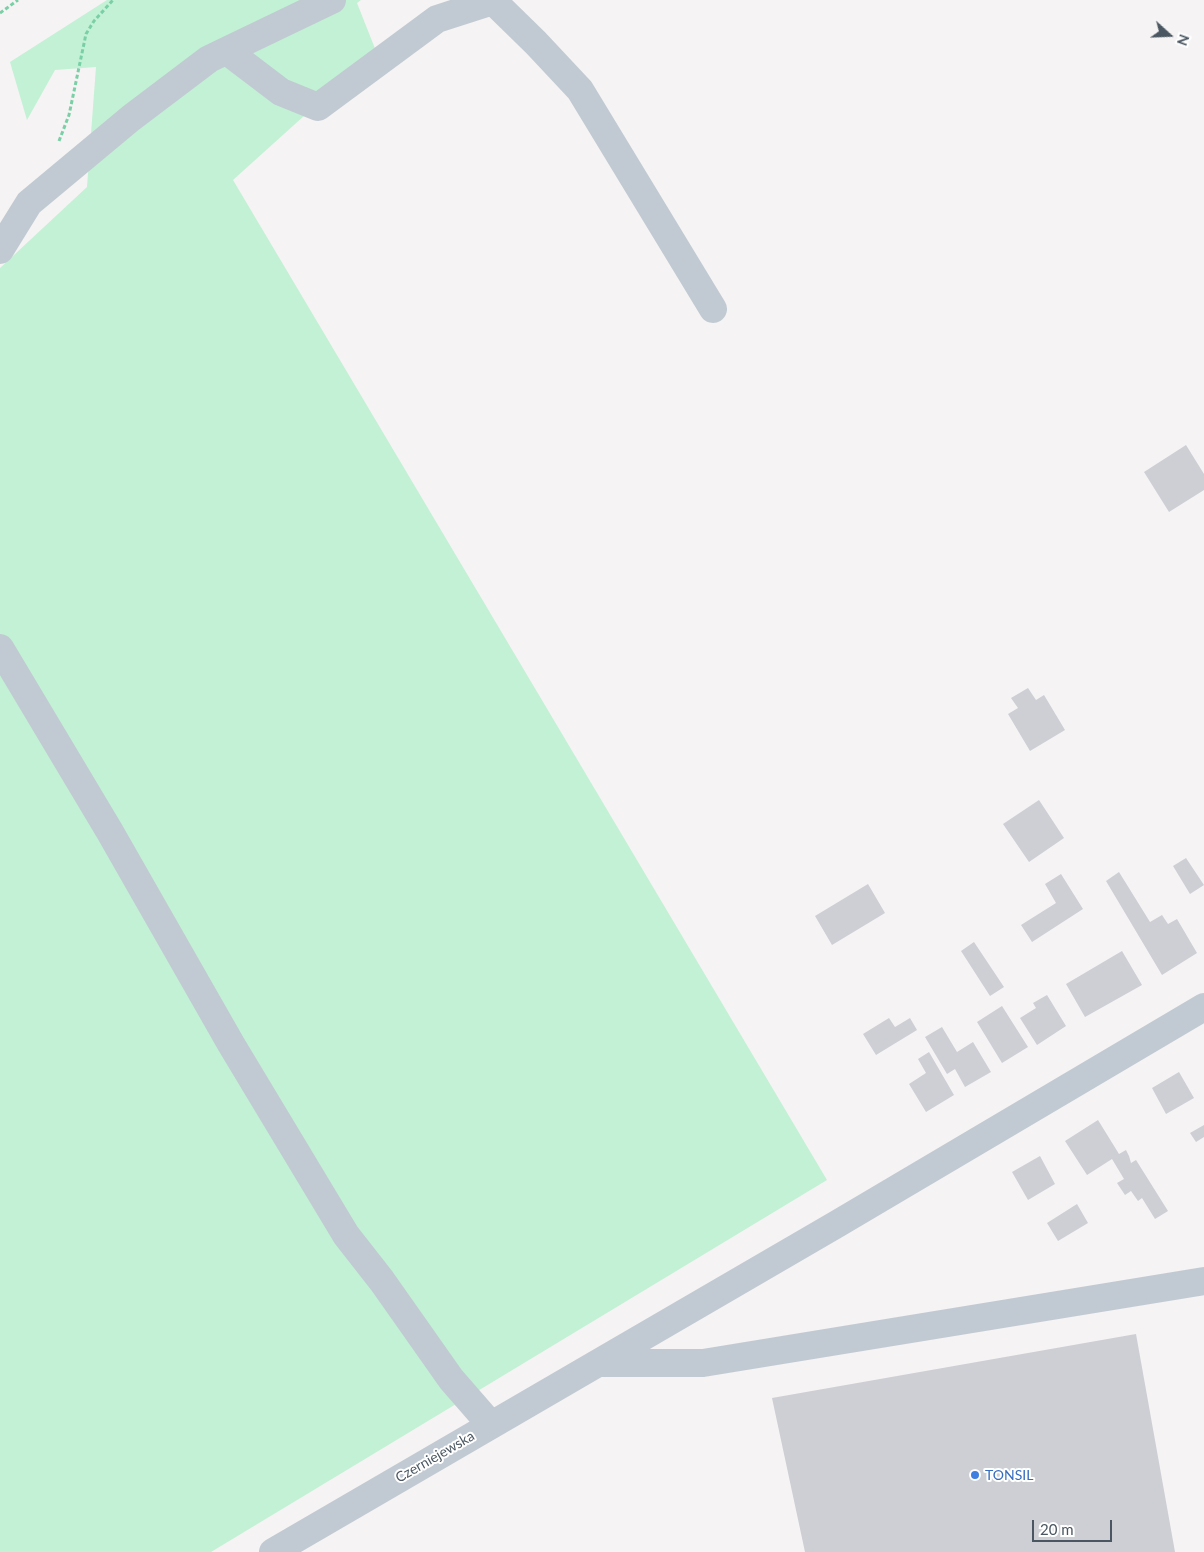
<!DOCTYPE html>
<style>
body{margin:0}
#map{position:relative;width:1204px;height:1552px;overflow:hidden;background:#f5f3f3;font-family:Lato,sans-serif}
canvas{display:block}
.north{position:absolute;left:1144px;top:10px;width:50px;height:50px;-webkit-text-stroke:4px #fff;paint-order:stroke;rotate:110deg;font-size:14px;font-weight:700;line-height:20px;text-align:center;color:#4a5661}
.north::after{content:'';display:block;margin:auto;width:18px;height:22px;background:#4a5661;clip-path:polygon(50% 0,100% 100%,50% 72%,0 100%)}
.scale{position:absolute;left:1032px;top:1520px;width:80px;height:22px;box-sizing:border-box;border:2px solid #4a5661;border-top:0;padding-left:6px;font-size:15px;line-height:18px;white-space:nowrap;color:#4a5661;-webkit-text-stroke:4px #fff;paint-order:stroke}
</style>
<div id="map">
<canvas width="1204" height="1552"></canvas>
<div class="north">N</div>
<div class="scale">20 m</div>
</div>
<script>
const ctx = document.querySelector('canvas').getContext('2d');
ctx.lineJoin = 'round';
function fillPath(path, color) {
  ctx.fillStyle = color;
  ctx.fill(path, 'evenodd');
}
function strokePath(path, color, width, dash) {
  ctx.strokeStyle = color;
  ctx.lineWidth = width;
  ctx.lineCap = dash ? 'butt' : 'round';
  ctx.setLineDash(dash || []);
  ctx.stroke(path);
}
function write(font, color, halo, rows, align = 'center') {
  ctx.font = font + ' Lato,sans-serif';
  ctx.lineWidth = 4;
  ctx.setLineDash([]);
  ctx.textBaseline = 'middle';
  ctx.strokeStyle = halo;
  ctx.fillStyle = color;
  for (const [text, x, y, turn = 0] of rows) {
    ctx.save();
    ctx.translate(x, y);
    ctx.rotate((+turn || 0) * Math.PI / 180);
    ctx.textAlign = isNaN(turn) ? turn : align;
    if (halo) ctx.strokeText(text, 0, 0);
    ctx.fillText(text, 0, 0);
    ctx.restore();
  }
}
fillPath(new Path2D(`
 M 107,0 L 361,0 L 357,3 L 376,51 L 233,180 L 827,1180 L 211,1552 L 0,1552 L 0,268 L 87,187 L 96,67 L 55,70 L 27,120 L 10,62 Z`), '#c3f1d5');
fillPath(new Path2D(`
 M 1186,445 L 1204,474 L 1204,490 L 1169,512 L 1144,472 Z
 M 1028,688 L 1036,700 L 1044,695 L 1065,730 L 1030,751 L 1008,714 L 1018,708 L 1011,698 Z
 M 1039,800 L 1064,838 L 1029,862 L 1003,824 Z
 M 1186,858 L 1204,885 L 1190,894 L 1173,866 Z
 M 1119,872 L 1150,922 L 1162,915 L 1168,924 L 1177,919 L 1197,953 L 1162,975 L 1106,881 Z
 M 1061,874 L 1083,909 L 1032,942 L 1021,925 L 1056,903 L 1045,884 Z
 M 868,884 L 885,913 L 832,945 L 815,916 Z
 M 974,942 L 1004,987 L 990,996 L 961,951 Z
 M 1122,951 L 1142,985 L 1085,1017 L 1066,984 Z
 M 1047,995 L 1066,1026 L 1037,1045 L 1020,1018 L 1036,1008 L 1033,1003 Z
 M 1002,1006 L 1028,1047 L 1002,1063 L 977,1022 Z
 M 889,1018 L 895,1027 L 910,1018 L 917,1030 L 876,1055 L 863,1034 Z
 M 942,1027 L 957,1052 L 973,1042 L 991,1072 L 965,1087 L 955,1069 L 947,1074 L 925,1037 Z
 M 929,1052 L 954,1095 L 926,1112 L 909,1084 L 926,1073 L 918,1059 Z
 M 1179,1072 L 1194,1098 L 1166,1114 L 1152,1088 Z
 M 1098,1120 L 1119,1154 L 1126,1150 L 1129,1156 L 1131,1163 L 1136,1160 L 1168,1211 L 1155,1219 L 1142,1198 L 1138,1201 L 1131,1191 L 1125,1195 L 1117,1183 L 1124,1179 L 1112,1159 L 1087,1175 L 1065,1141 Z
 M 1204,1125 L 1204,1137 L 1196,1142 L 1190,1133 Z
 M 1040,1156 L 1055,1184 L 1028,1200 L 1012,1172 Z
 M 1077,1204 L 1088,1223 L 1058,1241 L 1047,1223 Z
 M 1136,1334 L 1175,1552 L 805,1552 L 772,1398 Z`), '#cdcfd5');
strokePath(new Path2D(`
 M 0,13 L 18,0
 M 59,141 L 69,115 L 86,34 L 94,21 L 113,0`), '#7ad0a6', 3, [4, 2.5]);
strokePath(new Path2D(`
 M 492,0 L 536,43 L 580,90 L 713,309
 M 227,51 L 281,92 L 318,107 L 437,19 L 493,1
 M 0,250 L 29,203 L 131,118 L 209,59 L 332,0
 M 0,648 L 110,832 L 231,1044 L 346,1235 L 382,1281 L 451,1379 L 491,1425
 M 599,1363 L 703,1363 L 1204,1281
 M 273,1552 L 837,1224 L 1204,1007`), '#c1cad2', 28);
for (const [x, y, r, color] of [
 [975,1475,5,"#3f7fe0"]
]) {
  const dot = new Path2D();
  dot.arc(x, y, r, 0, 2 * Math.PI);
  ctx.fillStyle = color;
  ctx.fill(dot);
  strokePath(dot, '#fff', 2);
}
write('14px', '#4a5661', '#fff', [
 ["Czerniejewska",435,1457,-30]
]);
write('14px', '#366cbe', '#fff', [
 ["TONSIL",985,1475]
], 'left');
</script>
